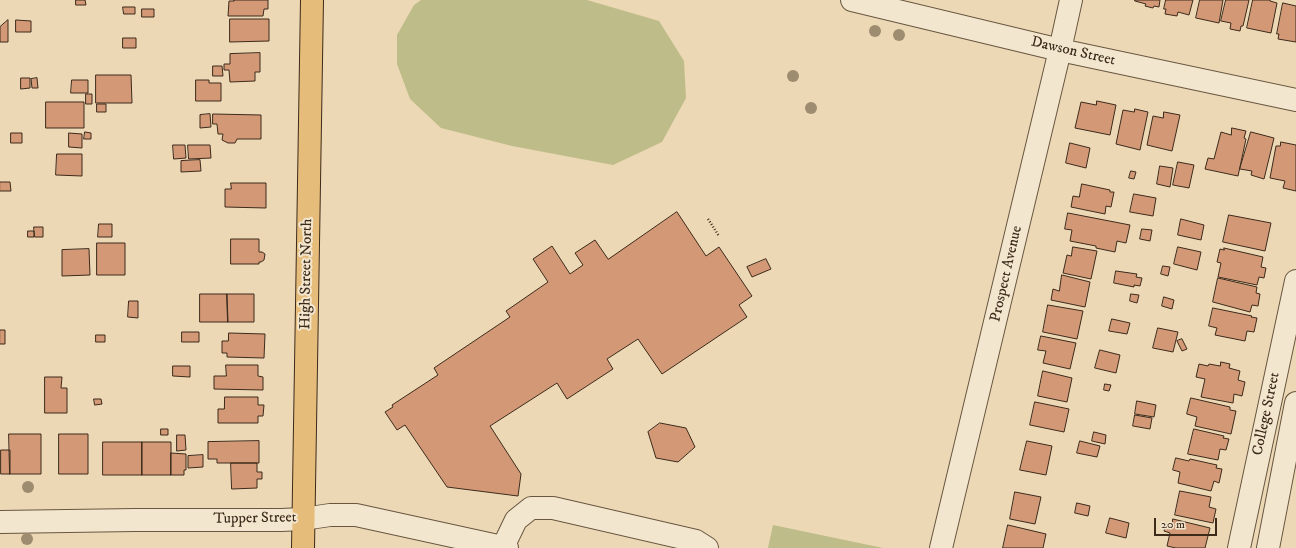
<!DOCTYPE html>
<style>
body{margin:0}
#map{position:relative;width:1296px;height:548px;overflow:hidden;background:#ecd8b4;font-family:"IM FELL DW Pica",serif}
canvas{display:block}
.scale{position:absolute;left:1154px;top:518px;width:63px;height:18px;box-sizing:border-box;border:2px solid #3c2a1b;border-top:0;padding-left:5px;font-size:12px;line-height:14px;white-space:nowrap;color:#3c2a1b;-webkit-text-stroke:3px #f3e6ce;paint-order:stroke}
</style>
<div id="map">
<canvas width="1296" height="548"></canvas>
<div class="scale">20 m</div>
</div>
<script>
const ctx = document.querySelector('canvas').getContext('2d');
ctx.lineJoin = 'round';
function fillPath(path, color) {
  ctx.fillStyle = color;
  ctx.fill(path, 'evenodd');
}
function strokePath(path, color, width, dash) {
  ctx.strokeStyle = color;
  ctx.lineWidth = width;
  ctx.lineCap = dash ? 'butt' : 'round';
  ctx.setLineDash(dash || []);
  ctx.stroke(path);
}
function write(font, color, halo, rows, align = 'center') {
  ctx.font = font + ' "IM FELL DW Pica",serif';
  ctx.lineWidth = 4;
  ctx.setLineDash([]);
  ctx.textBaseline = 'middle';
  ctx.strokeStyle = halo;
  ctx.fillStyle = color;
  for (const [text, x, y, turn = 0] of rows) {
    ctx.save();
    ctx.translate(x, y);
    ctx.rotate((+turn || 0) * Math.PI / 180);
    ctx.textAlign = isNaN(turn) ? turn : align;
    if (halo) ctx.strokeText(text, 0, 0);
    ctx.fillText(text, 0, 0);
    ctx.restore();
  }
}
fillPath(new Path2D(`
 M 421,0 L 587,0 L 659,21 L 684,61 L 686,98 L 662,142 L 613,165 L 512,146 L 441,128 L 410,99 L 397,64 L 397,35 L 414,5 Z
 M 773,525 L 883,548 L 768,548 Z`), '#bebc88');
const building = new Path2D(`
 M 76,0 L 85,0 L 86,5 L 76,5 Z
 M 234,0 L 268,0 L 268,9 L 264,9 L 263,16 L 228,16 L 229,1 L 234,1 Z
 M 1135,0 L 1160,0 L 1159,7 L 1154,6 L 1153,8 L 1145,6 L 1146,4 L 1135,1 Z
 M 1166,0 L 1193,0 L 1189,15 L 1178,12 L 1177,16 L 1165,14 L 1166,9 L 1164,9 Z
 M 1200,0 L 1223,0 L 1219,23 L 1196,18 Z
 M 1226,0 L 1249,0 L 1243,26 L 1241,26 L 1240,31 L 1230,29 L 1231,23 L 1221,21 Z
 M 1253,0 L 1270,0 L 1270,1 L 1277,3 L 1271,33 L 1247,28 Z
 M 1283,3 L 1296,6 L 1296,42 L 1278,39 L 1279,34 L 1277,34 Z
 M 123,7 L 135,7 L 135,14 L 124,14 Z
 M 142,9 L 154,9 L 154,17 L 142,17 Z
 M 230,19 L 269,19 L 269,41 L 230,42 Z
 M 8,20 L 8,42 L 0,42 L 0,27 Z
 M 16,20 L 31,21 L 31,32 L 16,32 Z
 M 123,38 L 136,38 L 136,48 L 123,48 Z
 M 260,53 L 260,72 L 255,72 L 255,81 L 230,82 L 229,70 L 224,70 L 224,64 L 230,64 L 230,54 Z
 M 213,66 L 222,66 L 223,76 L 213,76 Z
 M 96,75 L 131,75 L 132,103 L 96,103 Z
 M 21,78 L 30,78 L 30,88 L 21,89 Z
 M 37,78 L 38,88 L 32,88 L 31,79 Z
 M 72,80 L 88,80 L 88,93 L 71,93 Z
 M 196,80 L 209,80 L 209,83 L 221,83 L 221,101 L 196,101 Z
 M 86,94 L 92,94 L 92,104 L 86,104 Z
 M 1097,101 L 1116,105 L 1110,135 L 1075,128 L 1081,102 L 1096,105 Z
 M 46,102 L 84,102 L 84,128 L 46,128 Z
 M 97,104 L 106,104 L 106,112 L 97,112 Z
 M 1135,109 L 1148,112 L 1140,150 L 1116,144 L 1123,110 L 1134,112 Z
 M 1164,112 L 1180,115 L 1172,151 L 1147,145 L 1153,116 L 1163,118 Z
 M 210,114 L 211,127 L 200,128 L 200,115 Z
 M 213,114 L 261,115 L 261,139 L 237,139 L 235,143 L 228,143 L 222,140 L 223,134 L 218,134 L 217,124 L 213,124 Z
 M 1232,128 L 1246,131 L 1244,138 L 1246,139 L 1238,176 L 1205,169 L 1208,158 L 1214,159 L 1221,132 L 1231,135 Z
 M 85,132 L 91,133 L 91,139 L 84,139 Z
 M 1251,132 L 1274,138 L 1264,179 L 1251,175 L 1252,171 L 1240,169 Z
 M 11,133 L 22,133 L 22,143 L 11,143 Z
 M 69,133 L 82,134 L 82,148 L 69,147 Z
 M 1281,142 L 1296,145 L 1296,191 L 1283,188 L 1285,181 L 1270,178 L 1276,146 L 1280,146 Z
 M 1070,143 L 1090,148 L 1086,168 L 1066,163 Z
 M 173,145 L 185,145 L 186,158 L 174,159 Z
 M 188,145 L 210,145 L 211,158 L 189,159 Z
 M 57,154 L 82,154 L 82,176 L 56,175 Z
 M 200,160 L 201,171 L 181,172 L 181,161 Z
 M 1178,162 L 1194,165 L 1189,188 L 1173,185 Z
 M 1160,166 L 1173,168 L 1170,187 L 1157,184 Z
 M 1131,171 L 1136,172 L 1134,179 L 1129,178 Z
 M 0,182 L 10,182 L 11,191 L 0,191 Z
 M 231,183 L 266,183 L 266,208 L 225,207 L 225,189 L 231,189 Z
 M 1082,184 L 1110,190 L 1110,192 L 1114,192 L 1111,207 L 1106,206 L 1105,214 L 1071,207 L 1073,196 L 1079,197 Z
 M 1134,194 L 1156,198 L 1153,216 L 1130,212 Z
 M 677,212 L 706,256 L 719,247 L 752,296 L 739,305 L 747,317 L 662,374 L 638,339 L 607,359 L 613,369 L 567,399 L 557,383 L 490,426 L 521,474 L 518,496 L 447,487 L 405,425 L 397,430 L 385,412 L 393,407 L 392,405 L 438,375 L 434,368 L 510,317 L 506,311 L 548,282 L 533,259 L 552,246 L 570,274 L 583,265 L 575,253 L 595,240 L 608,259 Z
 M 1068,213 L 1130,225 L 1126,243 L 1117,241 L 1115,252 L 1096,248 L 1096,246 L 1070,241 L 1072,230 L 1065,229 Z
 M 1229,215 L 1271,223 L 1265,251 L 1223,242 Z
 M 1181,219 L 1204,225 L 1201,240 L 1178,235 Z
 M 99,224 L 112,224 L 112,237 L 98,237 Z
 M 34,227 L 43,227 L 43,237 L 35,237 Z
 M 1142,229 L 1152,230 L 1150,241 L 1140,239 Z
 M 28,231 L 34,231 L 34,237 L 28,237 Z
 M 231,239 L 259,239 L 259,252 L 262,252 L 265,254 L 264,260 L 261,262 L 259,262 L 259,264 L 231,264 Z
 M 97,243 L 125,243 L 125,275 L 97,275 Z
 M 1073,247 L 1097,251 L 1091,279 L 1063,273 L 1067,255 L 1071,256 Z
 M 1178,247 L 1201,252 L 1197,270 L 1174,264 Z
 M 1224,248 L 1263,257 L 1261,267 L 1266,268 L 1264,278 L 1259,277 L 1257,285 L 1218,277 L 1221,263 L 1217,262 L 1220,249 L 1224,250 Z
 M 89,249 L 90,275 L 62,276 L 62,250 Z
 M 766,259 L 771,269 L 752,277 L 747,267 Z
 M 1163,266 L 1170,267 L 1168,276 L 1161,274 Z
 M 1116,271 L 1137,274 L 1136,277 L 1142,278 L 1140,286 L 1134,285 L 1134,287 L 1114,283 Z
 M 1062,275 L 1090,282 L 1085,307 L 1051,300 L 1053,289 L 1059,291 Z
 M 1218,278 L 1257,287 L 1256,293 L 1260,294 L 1258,306 L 1252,305 L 1250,312 L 1213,302 Z
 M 200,294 L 227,294 L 228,322 L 200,322 Z
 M 227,294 L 254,294 L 254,322 L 228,322 Z
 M 1131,294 L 1139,295 L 1137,303 L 1130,301 Z
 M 1164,297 L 1174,300 L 1172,309 L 1162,306 Z
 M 129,301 L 138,301 L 138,318 L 128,317 Z
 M 1048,305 L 1083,311 L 1077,339 L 1043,332 Z
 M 1213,308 L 1252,316 L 1251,317 L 1257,318 L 1254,332 L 1247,331 L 1245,341 L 1215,335 L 1217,328 L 1209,326 Z
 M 1112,319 L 1130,323 L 1127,334 L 1109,331 Z
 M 1158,328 L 1178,332 L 1173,352 L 1153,348 Z
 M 0,330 L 5,330 L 5,344 L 0,344 Z
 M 182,332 L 199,332 L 199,342 L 182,342 Z
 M 229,333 L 265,334 L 264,358 L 227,357 L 227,353 L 222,353 L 222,341 L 228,341 Z
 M 96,335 L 105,335 L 105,342 L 96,342 Z
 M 1041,336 L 1076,343 L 1070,369 L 1043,363 L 1046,351 L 1038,350 Z
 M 1182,339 L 1187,349 L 1182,351 L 1177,341 Z
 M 1100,350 L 1120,355 L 1116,373 L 1095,368 Z
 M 1221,362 L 1230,364 L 1229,368 L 1240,371 L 1238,380 L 1245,382 L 1242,396 L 1234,394 L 1233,403 L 1201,397 L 1205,379 L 1196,377 L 1199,364 L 1208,366 L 1209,364 L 1220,366 Z
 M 226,365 L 258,365 L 258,376 L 263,377 L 263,390 L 214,389 L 214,376 L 226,376 Z
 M 173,366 L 190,366 L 190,377 L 173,376 Z
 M 1043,371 L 1072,378 L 1067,402 L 1038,396 Z
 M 45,377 L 62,377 L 61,388 L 67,388 L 67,413 L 45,413 Z
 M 1105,384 L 1111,385 L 1109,391 L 1104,390 Z
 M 225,397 L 258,397 L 258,405 L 264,405 L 263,416 L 258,416 L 258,423 L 218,423 L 218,409 L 224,409 Z
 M 1191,398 L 1230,407 L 1230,410 L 1236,411 L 1231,434 L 1195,426 L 1197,417 L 1187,414 Z
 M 94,399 L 101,399 L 102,404 L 95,405 Z
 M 1137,401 L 1156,405 L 1154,417 L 1135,414 Z
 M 1035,402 L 1069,409 L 1064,432 L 1030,425 Z
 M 1135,415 L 1152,418 L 1150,429 L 1133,426 Z
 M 660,423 L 686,428 L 695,447 L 678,462 L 656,458 L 648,432 Z
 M 161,429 L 168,429 L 168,435 L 161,435 Z
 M 1194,429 L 1224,436 L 1223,438 L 1229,439 L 1226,450 L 1220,449 L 1218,460 L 1188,454 Z
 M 1094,432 L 1106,435 L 1105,444 L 1092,441 Z
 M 9,434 L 41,434 L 41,474 L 10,474 Z
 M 59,434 L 88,434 L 88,474 L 59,474 Z
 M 177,435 L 185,435 L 186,450 L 177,451 Z
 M 259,441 L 259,463 L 217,463 L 217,459 L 208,459 L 208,442 Z
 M 1027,441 L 1052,446 L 1046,475 L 1020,470 Z
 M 1080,441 L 1100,446 L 1097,457 L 1077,453 Z
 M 103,442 L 142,442 L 142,475 L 103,475 Z
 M 142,442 L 171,442 L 171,475 L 142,475 Z
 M 1,450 L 10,450 L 10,474 L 1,474 Z
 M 171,453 L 186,454 L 186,470 L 184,470 L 184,475 L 171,475 Z
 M 203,455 L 203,467 L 188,468 L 188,456 Z
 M 1176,458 L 1189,461 L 1190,459 L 1217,465 L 1216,468 L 1222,469 L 1219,483 L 1214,481 L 1211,491 L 1178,483 L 1180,472 L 1173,470 Z
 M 231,463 L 257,463 L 257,472 L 262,472 L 262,479 L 257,479 L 257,488 L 232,489 Z
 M 1180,491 L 1211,497 L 1209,507 L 1216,509 L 1213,523 L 1175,515 Z
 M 1015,492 L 1041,497 L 1035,524 L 1010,519 Z
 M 1077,503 L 1090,506 L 1088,516 L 1075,513 Z
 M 1110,518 L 1129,523 L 1126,538 L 1106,533 Z
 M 1173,519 L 1210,528 L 1205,548 L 1176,548 L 1167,546 L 1170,533 L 1164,531 L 1166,524 L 1172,525 Z
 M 1008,525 L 1046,534 L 1043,548 L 1003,548 Z`);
fillPath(building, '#d39977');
strokePath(building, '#3c2a1b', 1);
const minor = new Path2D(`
 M 852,0 L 1060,50 L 1296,100
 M 0,522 L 135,520 L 281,520 L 303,519 L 330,515 L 356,515 L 507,548
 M 503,547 L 516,520 L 531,508 L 553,508 L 696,541 L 707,548
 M 941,548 L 1060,50 L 1071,0
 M 1239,548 L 1296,281
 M 1268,548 L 1296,403`);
const major = new Path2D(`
 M 303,548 L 312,0`);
strokePath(minor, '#685641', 24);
strokePath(major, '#3c2a1b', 24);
strokePath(new Path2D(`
 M 708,219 L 719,236`), '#3c2a1b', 2.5, [1, 2]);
strokePath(minor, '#f3e6ce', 22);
strokePath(major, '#e6bc7a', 22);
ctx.fillStyle = '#9d8c6f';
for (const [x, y] of [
 [875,31],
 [899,35],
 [793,76],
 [811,108],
 [28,487],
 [27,539]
]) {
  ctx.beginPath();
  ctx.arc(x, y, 6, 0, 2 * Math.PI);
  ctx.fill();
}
write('15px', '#3c2a1b', '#f3e6ce', [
 ["Dawson Street",1073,52,13],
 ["High Street North",307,274,-89],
 ["Prospect Avenue",1007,274,-77],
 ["College Street",1267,414,-78],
 ["Tupper Street",255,519,-1]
]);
</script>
